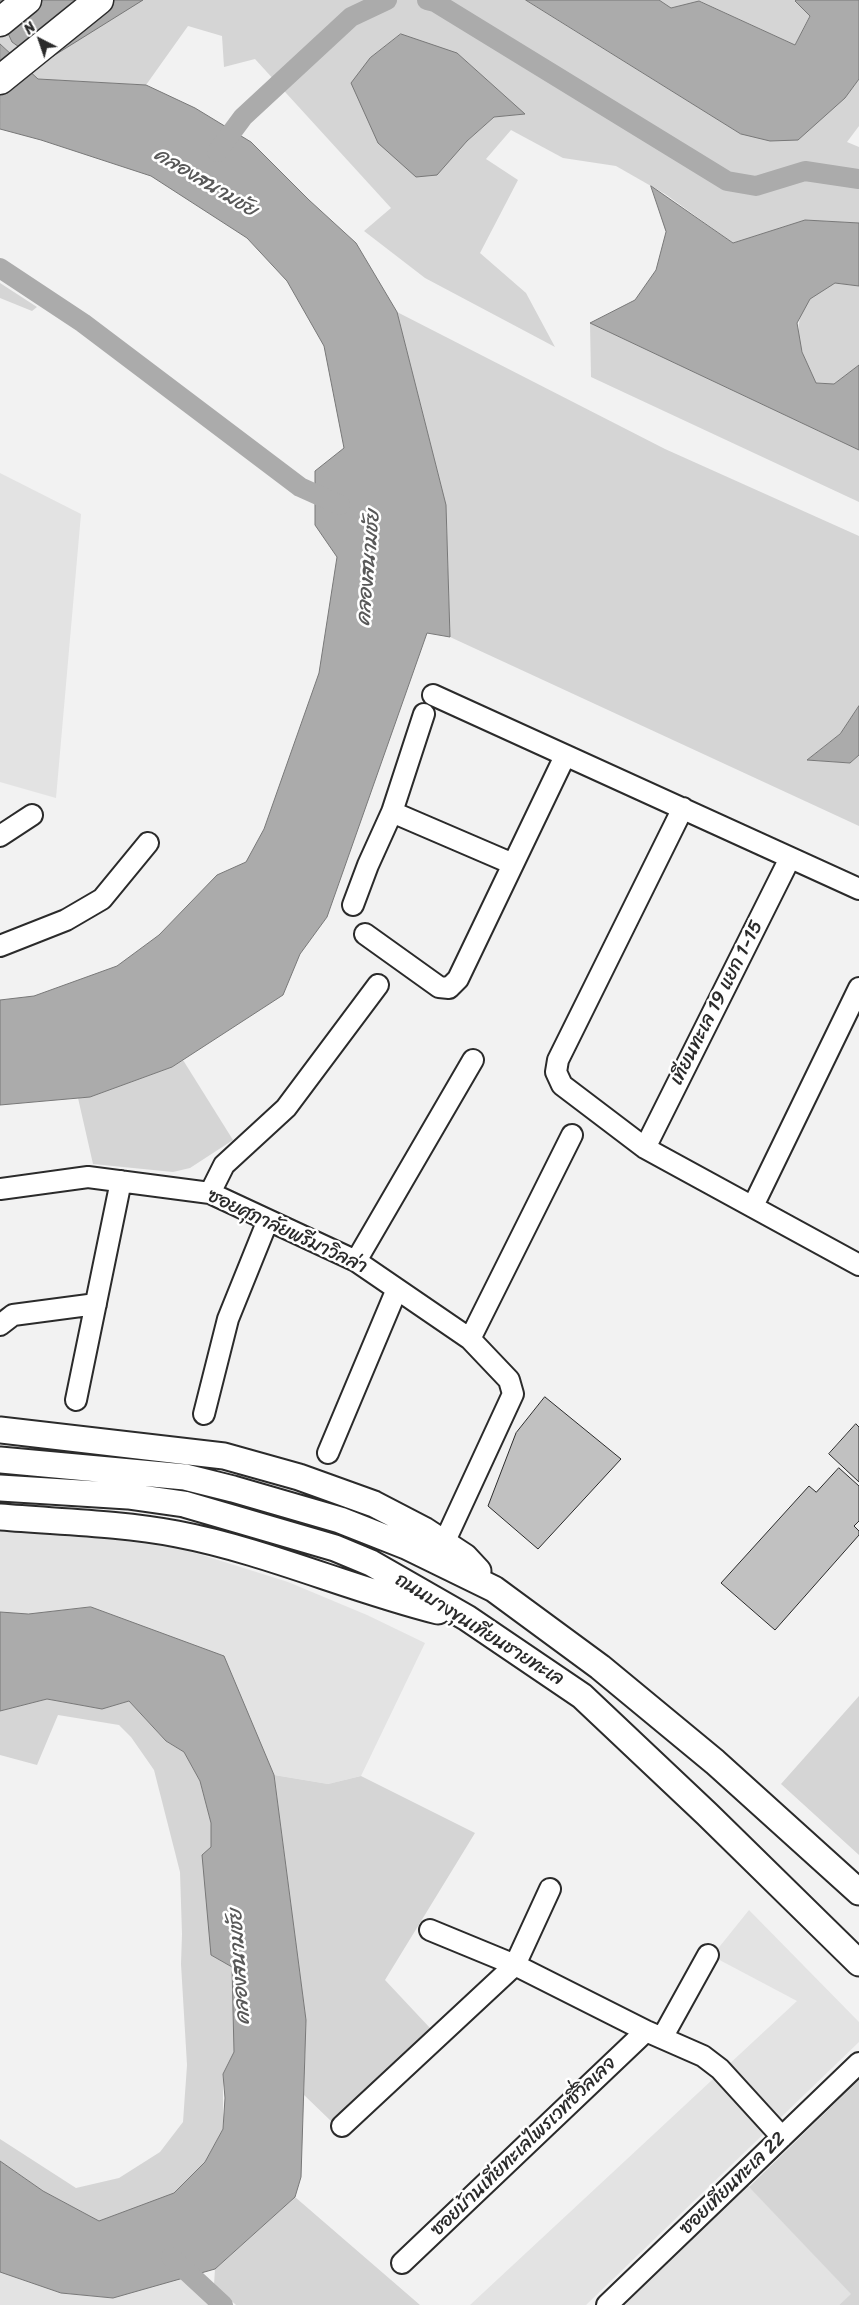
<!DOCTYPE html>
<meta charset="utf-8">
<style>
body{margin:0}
#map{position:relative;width:859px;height:2305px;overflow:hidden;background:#f2f2f2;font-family:Sriracha,sans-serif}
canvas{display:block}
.north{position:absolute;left:15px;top:15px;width:50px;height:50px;-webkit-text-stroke:4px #fff;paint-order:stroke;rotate:319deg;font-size:14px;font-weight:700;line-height:20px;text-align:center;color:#2b2b2b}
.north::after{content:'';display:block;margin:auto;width:18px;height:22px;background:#2b2b2b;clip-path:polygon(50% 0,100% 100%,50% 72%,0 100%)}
</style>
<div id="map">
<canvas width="859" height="2305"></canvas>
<div class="north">N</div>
</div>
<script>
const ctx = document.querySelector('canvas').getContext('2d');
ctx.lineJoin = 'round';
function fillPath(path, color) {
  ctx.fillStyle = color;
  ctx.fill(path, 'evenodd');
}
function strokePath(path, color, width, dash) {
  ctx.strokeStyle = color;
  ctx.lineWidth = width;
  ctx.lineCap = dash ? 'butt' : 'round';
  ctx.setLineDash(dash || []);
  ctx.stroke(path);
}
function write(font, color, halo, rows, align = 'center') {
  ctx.font = font + ' Sriracha,"Playpen Sans Thai",sans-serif';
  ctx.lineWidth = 5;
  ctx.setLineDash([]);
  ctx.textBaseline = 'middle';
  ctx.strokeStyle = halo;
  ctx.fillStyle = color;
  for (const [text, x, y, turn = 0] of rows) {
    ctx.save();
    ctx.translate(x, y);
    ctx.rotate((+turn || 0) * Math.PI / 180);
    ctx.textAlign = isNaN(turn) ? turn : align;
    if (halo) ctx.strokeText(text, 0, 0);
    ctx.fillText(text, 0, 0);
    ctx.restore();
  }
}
fillPath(new Path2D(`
 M 0,473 L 81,514 L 56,798 L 0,782 Z
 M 0,1524 L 183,1549 L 288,1582 L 367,1615 L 425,1643 L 361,1776 L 328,1784 L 274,1775 L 223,1656 L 91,1607 L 28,1614 L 0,1612 Z
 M 749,1910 L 859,2022 L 859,2042 L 586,2305 L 470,2305 L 797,2001 L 712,1956 Z
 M 744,2181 L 852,2294 L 839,2305 L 614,2305 Z
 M 0,2272 L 61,2293 L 113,2298 L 182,2277 L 210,2305 L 0,2305 Z`), '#e3e3e3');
fillPath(new Path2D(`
 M 0,0 L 526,0 L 741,133 L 845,98 L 859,79 L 859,126 L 847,142 L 859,147 L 859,223 L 805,220 L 733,243 L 665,194 L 616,166 L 563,158 L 511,130 L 486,159 L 518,180 L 480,253 L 526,293 L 555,347 L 425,278 L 364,231 L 391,208 L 255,59 L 224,67 L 222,36 L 188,26 L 146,85 L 38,79 L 0,44 ZM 457,53 L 524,114 L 494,117 L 467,141 Z
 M 659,0 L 796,0 L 795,2 L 810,15 L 795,45 L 700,1 L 671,8 Z
 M 0,283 L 37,307 L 32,311 L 0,298 Z
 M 835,283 L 859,286 L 859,365 L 834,384 L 816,383 C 803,355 788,328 809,300 C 815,293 827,288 835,283 Z
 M 397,312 L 665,449 L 859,536 L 859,706 L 840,734 L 807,760 L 850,763 L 859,755 L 859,826 L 450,637 L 446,505 Z
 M 590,323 L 859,450 L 859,502 L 591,377 Z
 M 183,1060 L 233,1140 L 190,1168 L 173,1172 L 93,1164 L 78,1098 L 90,1097 L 172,1067 Z
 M 859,1696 L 859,1855 L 781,1784 Z
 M 47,1699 L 102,1709 L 129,1701 L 166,1741 L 184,1752 L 200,1781 L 211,1823 L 211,1955 L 232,1967 L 234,2052 L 223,2074 L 223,2129 L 205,2162 L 175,2193 L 99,2221 L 43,2191 L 0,2161 L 0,2139 L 76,2188 L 119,2178 L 160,2152 L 183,2122 L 187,2065 L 181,1964 L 182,1934 L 180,1872 L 154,1770 L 131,1737 L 119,1725 L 58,1715 L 37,1765 L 0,1755 L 0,1711 Z
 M 274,1775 L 328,1784 L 361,1776 L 475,1833 L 385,1980 L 430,2028 L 332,2122 L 304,2095 L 306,2020 Z
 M 859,2080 L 859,2305 L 839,2305 L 851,2294 L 749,2187 Z
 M 295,2197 L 420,2305 L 236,2305 L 214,2285 L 215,2269 Z`), '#d5d5d5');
const water = new Path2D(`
 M 0,0 L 143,0 L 42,63 L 12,42 L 0,16 Z
 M 526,0 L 659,0 L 671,8 L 699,1 L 795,45 L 810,16 L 795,1 L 796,0 L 859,0 L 859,79 L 845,98 L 798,140 L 770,141 L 741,134 Z
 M 401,34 L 457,53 L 525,114 L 494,117 L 467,141 L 437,175 L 416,177 L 378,143 L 351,83 L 370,58 Z
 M 0,44 L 38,79 L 146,85 L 195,108 L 251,142 L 309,200 L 356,243 L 397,312 L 446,505 L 450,637 L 427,633 L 327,917 L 300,954 L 283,995 L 172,1067 L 90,1097 L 0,1105 L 0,1000 L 34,996 L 117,966 L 159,935 L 217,875 L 246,862 L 264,829 L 319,673 L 337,557 L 315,525 L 315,471 L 344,448 L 324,346 L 287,281 L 247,238 L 151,176 L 41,140 L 0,129 Z
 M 651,186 L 733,243 L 805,220 L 859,223 L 859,286 L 835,283 L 810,299 L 797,323 L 802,352 L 816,383 L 834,384 L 859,365 L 859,450 L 590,323 L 635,300 L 656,270 L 666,232 Z
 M 859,706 L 859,755 L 850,763 L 807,760 L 840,734 Z
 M 91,1607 L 224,1656 L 274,1775 L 306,2020 L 301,2177 L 295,2197 L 215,2269 L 113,2298 L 61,2293 L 0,2272 L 0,2161 L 43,2191 L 99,2221 L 174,2193 L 205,2162 L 223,2129 L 225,2098 L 223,2074 L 234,2052 L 232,1967 L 211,1955 L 202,1855 L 211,1847 L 211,1823 L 200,1781 L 184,1752 L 166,1741 L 129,1701 L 102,1709 L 47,1699 L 0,1711 L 0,1612 L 28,1614 Z`);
fillPath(water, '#ababab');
strokePath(water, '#787878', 1);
strokePath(new Path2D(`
 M 427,0 L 435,2 L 727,181 L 756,186 L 805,171 L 859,179
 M 217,152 L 243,117 L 351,17 L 387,0
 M 0,268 L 83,323 L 300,487 L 340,505
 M 171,2257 L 223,2305`), '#ababab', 20);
const building = new Path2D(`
 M 545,1397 L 621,1459 L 538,1549 L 488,1506 L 516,1433 Z
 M 856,1424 L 859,1427 L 859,1482 L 829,1454 Z
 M 839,1468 L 859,1486 L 859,1521 L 854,1526 L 859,1531 L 859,1535 L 775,1630 L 721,1583 L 809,1486 L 816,1492 Z`);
fillPath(building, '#c1c1c1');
strokePath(building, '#2b2b2b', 1);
const minor = new Path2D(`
 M 433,695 L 859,889
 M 683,808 L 558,1060 L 556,1072 L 562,1085 L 645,1148 L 859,1265
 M 392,812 L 513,864
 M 0,836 L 32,815
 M 353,905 L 368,865 L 392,812 L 424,714
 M 365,934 L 439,987 L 449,988 L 458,979 L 565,756
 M 0,946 L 66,920 L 102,899 L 148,843
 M 645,1148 L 790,858
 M 0,1189 L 88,1177 L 210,1193 L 356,1261 L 470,1339 L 509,1380 L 513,1394 L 444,1543
 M 210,1193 L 224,1165 L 286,1108 L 378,985
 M 753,1206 L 859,988
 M 356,1261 L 473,1060
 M 0,1325 L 13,1315 L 96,1304
 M 470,1339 L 572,1135
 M 76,1400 L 121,1181
 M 204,1414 L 228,1319 L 268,1220
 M 328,1453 L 397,1289
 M 430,1930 L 515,1965 L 646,2031 L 703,2056 L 720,2069 L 782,2137
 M 662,2038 L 708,1955
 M 342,2126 L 515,1965 L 550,1889
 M 402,2263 L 646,2031
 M 607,2305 L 859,2063`);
const major = new Path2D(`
 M 0,1430 L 224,1456 L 299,1477 L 374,1504 L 424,1530 L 465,1557 L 478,1571
 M 0,1460 L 185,1477 L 233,1489 L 340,1520 L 406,1546 L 494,1589 L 600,1667 L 715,1762 L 859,1892
 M 0,1488 L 128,1496 L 184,1504 L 335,1548 L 371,1563 L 467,1618 L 582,1696 L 707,1814 L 859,1963
 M 0,1517 C 59,1522 119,1523 177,1534 C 266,1551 350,1589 438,1611`);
const highway = new Path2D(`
 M 0,22 L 27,0
 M 0,80 L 99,0`);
strokePath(minor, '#2b2b2b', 24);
strokePath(major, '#2b2b2b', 29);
strokePath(highway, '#2b2b2b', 31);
strokePath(minor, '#fff', 20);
strokePath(major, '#fff', 25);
strokePath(highway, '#fff', 28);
write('19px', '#2b2b2b', '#fff', [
 ["เทียนทะเล 19 แยก 1-15",717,1003,-63],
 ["ซอยศุภาลัยพรีมาวิลล่า",287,1232,25],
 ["ถนนบางขุนเทียนชายทะเล",479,1630,32],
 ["ซอยบ้านเทียทะเลไพรเวทซี่วิลเลจ",524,2147,-44],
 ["ซอยเทียนทะเล 22",733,2184,-44]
]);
write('italic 20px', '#585858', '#fff', [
 ["คลองสนามชัย",205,183,31],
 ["คลองสนามชัย",369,568,-85],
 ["คลองสนามชัย",240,1967,-94]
]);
</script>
